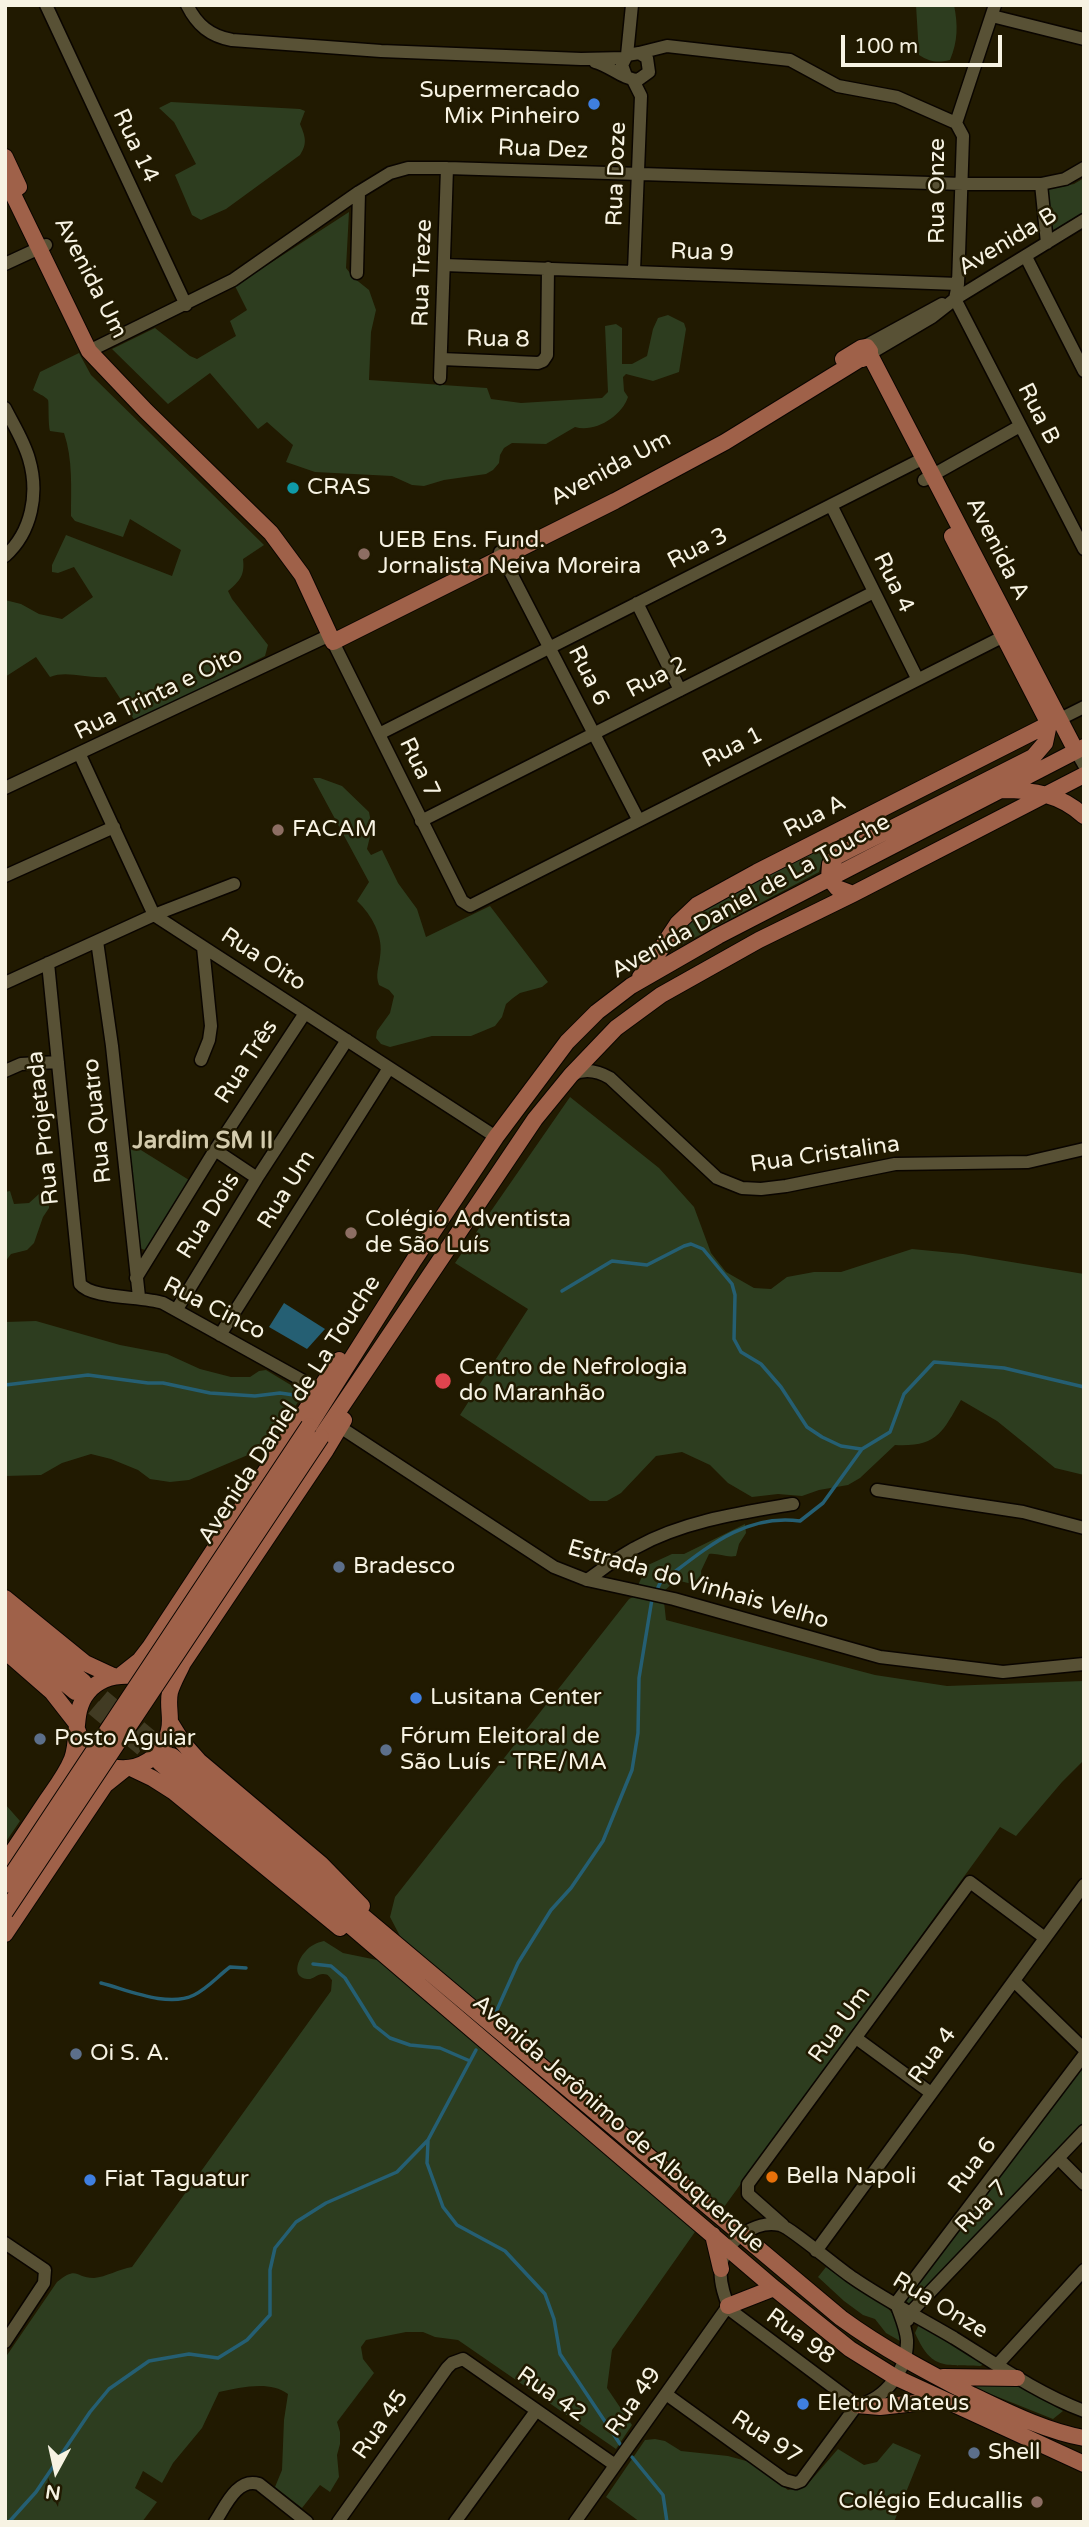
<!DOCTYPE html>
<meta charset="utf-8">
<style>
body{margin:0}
#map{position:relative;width:1089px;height:2527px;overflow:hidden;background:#211a01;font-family:"Varela Round",sans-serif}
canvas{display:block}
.frame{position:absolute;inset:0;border:7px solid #f7f3e3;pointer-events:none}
.north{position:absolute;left:21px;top:2436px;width:70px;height:70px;-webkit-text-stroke:5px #211a01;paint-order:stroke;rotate:188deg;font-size:19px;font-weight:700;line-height:28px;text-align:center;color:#f7f3e3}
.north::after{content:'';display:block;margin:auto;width:24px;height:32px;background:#f7f3e3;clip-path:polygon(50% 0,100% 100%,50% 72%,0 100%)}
.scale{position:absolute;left:841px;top:35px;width:161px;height:32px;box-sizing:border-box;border:4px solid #f7f3e3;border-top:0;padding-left:9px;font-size:21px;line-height:24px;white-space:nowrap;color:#f7f3e3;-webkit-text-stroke:5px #211a01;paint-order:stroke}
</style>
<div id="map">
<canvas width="1089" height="2527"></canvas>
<div class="frame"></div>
<div class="north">N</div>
<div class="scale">100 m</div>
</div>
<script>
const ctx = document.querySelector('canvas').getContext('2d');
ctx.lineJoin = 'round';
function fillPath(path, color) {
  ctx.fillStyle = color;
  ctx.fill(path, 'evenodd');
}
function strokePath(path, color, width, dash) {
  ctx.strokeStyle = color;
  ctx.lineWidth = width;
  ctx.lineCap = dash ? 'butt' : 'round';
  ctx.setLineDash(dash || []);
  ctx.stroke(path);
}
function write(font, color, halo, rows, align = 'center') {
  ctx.font = font + ' "Varela Round",sans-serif';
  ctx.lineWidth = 5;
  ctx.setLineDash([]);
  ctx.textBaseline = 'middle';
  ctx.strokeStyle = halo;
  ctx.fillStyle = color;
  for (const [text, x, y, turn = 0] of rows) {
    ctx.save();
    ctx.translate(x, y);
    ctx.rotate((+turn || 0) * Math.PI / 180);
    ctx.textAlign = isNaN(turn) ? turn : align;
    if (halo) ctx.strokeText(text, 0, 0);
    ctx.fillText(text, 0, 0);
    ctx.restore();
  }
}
fillPath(new Path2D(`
 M 916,5 L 954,5 C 958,25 958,41 950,60 C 937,63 930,62 919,55 Z
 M 171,102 L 300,109 L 305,111 L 300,124 C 305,136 308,143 300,155 L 226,209 L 201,220 L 192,215 L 175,175 L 196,164 L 174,122 L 159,108 Z
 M 1084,178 L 1084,212 L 1051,232 L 1046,190 L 1074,184 Z
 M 349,212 L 346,268 L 354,278 L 369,290 L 376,310 L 371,332 L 369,380 L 487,388 L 491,399 L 521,403 L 602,398 L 608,392 L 605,326 L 616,324 L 622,328 L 622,364 L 632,364 L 647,356 L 653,329 L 658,318 L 668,315 L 684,323 L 686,329 L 679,372 L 653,381 L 626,374 L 623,377 L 624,391 L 628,397 C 622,416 595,433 575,427 L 546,444 L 512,443 L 504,448 L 500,455 L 499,463 L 493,470 L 486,474 L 444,480 L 424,486 L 412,485 L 392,476 L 315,472 L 286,462 L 293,445 L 267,422 L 258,429 L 210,373 L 168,404 L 112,349 L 155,328 L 190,356 L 197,359 L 236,336 L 230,321 L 247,310 L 235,286 Z
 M 79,353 L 91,375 L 264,545 L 243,559 C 245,575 240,581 228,591 L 232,599 L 268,645 L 265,656 L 135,721 L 106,677 C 87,679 67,670 50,677 L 36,657 L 5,677 L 5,600 L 21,604 L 39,614 L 62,619 L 93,597 L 74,567 L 58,573 L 52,572 L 52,565 L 66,535 L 172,576 L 181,550 L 130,519 L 123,537 L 75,521 L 71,516 C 71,489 73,459 64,433 L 50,431 C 48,423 49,402 48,400 C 45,396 37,393 33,390 L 40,372 Z
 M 313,778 L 320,778 L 342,786 L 369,812 L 372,828 L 367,849 L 371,855 L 382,850 L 398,883 L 417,909 L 426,937 L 490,906 L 548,982 L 542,987 L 520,993 L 513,998 L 506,1004 L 502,1017 L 495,1026 L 471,1036 L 432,1036 L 390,1047 L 381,1044 L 376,1038 L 377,1031 L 390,1013 L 394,996 L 389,990 L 379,985 C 375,975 379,967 380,957 C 384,937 372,915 357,901 L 369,882 Z
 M 833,839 L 825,848 L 819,872 L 679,946 L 675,941 L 680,924 L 701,910 Z
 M 570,1097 L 659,1168 L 694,1207 L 711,1253 L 726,1272 L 754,1288 L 771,1289 L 787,1277 L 814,1272 L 841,1272 L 912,1249 L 963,1254 L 1084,1274 L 1084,1475 L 1055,1468 L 997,1421 L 961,1400 C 942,1433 937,1447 895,1445 L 860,1478 L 848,1485 L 819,1490 L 802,1496 L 778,1494 L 752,1497 L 728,1483 L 710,1465 L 682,1452 L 656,1456 L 621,1493 L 607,1501 L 590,1501 L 460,1415 L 528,1309 L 455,1263 Z
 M 128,1142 L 189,1180 L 148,1251 L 139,1248 Z
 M 10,1191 L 14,1204 L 29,1203 L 39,1194 L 50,1191 L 49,1208 L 43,1217 L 34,1243 L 27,1250 L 11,1254 L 5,1262 L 5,1192 Z
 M 36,1321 L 120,1345 L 167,1354 L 200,1369 L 231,1377 L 250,1377 L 259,1371 L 266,1370 L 304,1393 L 269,1446 L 189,1480 L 170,1482 L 150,1479 L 138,1470 L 111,1459 L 91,1454 L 62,1463 L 41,1475 L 5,1476 L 5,1322 Z
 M 745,1524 L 746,1533 L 739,1544 L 736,1556 C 726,1558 719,1553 709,1554 L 701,1571 L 702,1584 L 696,1585 L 676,1580 L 663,1592 L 666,1620 L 875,1675 L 947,1686 L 1084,1681 L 1084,1760 L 1062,1782 L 1016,1836 L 1000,1827 L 724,2207 L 401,1938 L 390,1917 L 395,1897 L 629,1599 L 637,1595 L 639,1583 L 648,1565 L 672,1554 L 684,1554 Z
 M 5,1804 L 20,1821 L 5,1843 Z
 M 324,1941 L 343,1953 L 382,1961 L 697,2229 L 612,2350 L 607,2388 L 632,2425 L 616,2449 L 458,2340 L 435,2337 L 423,2332 L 406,2332 L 366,2340 L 361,2347 L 363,2359 L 374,2373 L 337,2422 L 340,2432 L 340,2444 L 337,2455 L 339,2477 L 330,2492 L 320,2485 L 302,2508 L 275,2487 L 282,2470 L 284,2420 L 288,2394 C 269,2380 240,2388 219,2392 L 202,2428 L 173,2463 L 162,2483 L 143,2471 L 135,2488 L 157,2502 L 142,2522 L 5,2522 L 5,2358 L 57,2282 C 78,2265 75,2278 94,2278 C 106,2277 119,2269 132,2267 L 331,1991 L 332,1980 C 329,1977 329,1974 323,1974 C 317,1974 313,1980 307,1979 C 291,1977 298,1959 305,1952 C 311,1945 316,1943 324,1941 Z
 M 1084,2058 L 1084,2124 L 910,2304 L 906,2301 Z
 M 826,2267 C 851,2287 905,2302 900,2341 L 886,2333 L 875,2319 L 863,2315 L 844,2301 L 818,2277 Z
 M 919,2324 L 985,2364 L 980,2366 C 944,2364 932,2371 915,2333 Z
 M 968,2385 L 1018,2385 L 1063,2411 L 1053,2419 Z
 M 655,2439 L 665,2441 L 681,2451 L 728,2456 L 750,2462 L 788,2490 L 806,2486 L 838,2449 L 864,2465 L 877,2462 L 893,2443 L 921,2455 L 894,2522 L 640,2522 L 606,2497 L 645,2440 Z`), '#2d3d1f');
fillPath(new Path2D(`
 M 284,1303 L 325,1329 L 307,1349 L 269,1327 Z`), '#255f73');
strokePath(new Path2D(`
 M 562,1291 L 612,1261 L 647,1265 L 684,1246 L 691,1244 L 703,1249 L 732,1284 L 735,1295 L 734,1339 L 741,1352 L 761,1364 L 781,1387 L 807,1427 L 822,1437 L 841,1446 L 861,1449
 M 5,1385 L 88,1375 L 148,1383 L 163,1383 L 210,1393 L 255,1396 L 280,1393 L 294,1395
 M 656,1592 L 660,1583 C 703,1551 743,1513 800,1521 L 823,1503 L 862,1449 L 890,1432 L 904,1394 L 934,1362 L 1004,1368 L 1084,1387
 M 313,1964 L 331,1966 L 345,1978 L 375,2026 L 390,2038 L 410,2045 L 440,2048 L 470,2061
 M 101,1983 C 128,1990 168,2008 194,1995 C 208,1988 218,1976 230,1967 L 246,1968
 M 496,2012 L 518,1963 L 551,1910 L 571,1888 L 603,1841 L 632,1770 L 638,1733 L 639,1678 L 652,1599
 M 428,2141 L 427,2163 L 443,2207 L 457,2225 L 505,2251 L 545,2294 L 554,2319 L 560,2354 L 620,2444
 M 632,2457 L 663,2495 L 667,2522
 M 9,2522 L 36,2492 L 90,2412 L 109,2389 L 149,2361 L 189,2354 L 218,2358 L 247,2340 L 270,2315 L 270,2270 L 275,2248 L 296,2222 L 326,2203 L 397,2172 L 428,2140 L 476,2050`), '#255f73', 3.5);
strokePath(new Path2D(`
 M 84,1682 L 172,1756
 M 75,1692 L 160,1763`), '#413b23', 16, [16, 8]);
const minor = new Path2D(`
 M 46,5 L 186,305
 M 187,5 C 197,25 210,36 232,40 L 381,51 L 581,59 L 625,58
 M 992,16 L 1084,39
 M 639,53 L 667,46 L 790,60 L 838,86 L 897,97 L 956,123 L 963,136 L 958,284 L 955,299
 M 627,55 L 632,5
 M 595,62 C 610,66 623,79 638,80 L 649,72 L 647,58 L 639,53 L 627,55 L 622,65 L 626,76
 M 633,80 L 641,96 L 634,271
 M 956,123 L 995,5
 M 1041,184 L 1047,243
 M 1026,257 L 1084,371
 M 5,264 L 46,245
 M 444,265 L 958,284
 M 357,273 L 359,192
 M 955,299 L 1084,549
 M 863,347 L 942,304
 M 89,351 L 233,280 L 359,192 L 390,173 L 408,168 L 447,168 L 963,184 L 1041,184 L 1065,179 L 1084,168
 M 871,353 L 932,317 L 955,299 L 1084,220
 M 441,359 L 538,363 L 543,361 L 547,355 L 548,268
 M 440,378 L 447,168
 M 5,408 C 13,424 24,441 29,459 C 39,493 32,532 5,556
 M 924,480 L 1020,426
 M 831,505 L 917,678
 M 500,552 L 638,819
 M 637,603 L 680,690
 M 333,642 L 462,901 L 470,906 L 1012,632
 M 1060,719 L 1084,707
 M 379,734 L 924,458
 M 1076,751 L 1084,765
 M 80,755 L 154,915 L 496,1137
 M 5,788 L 330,635
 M 421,821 L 874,592
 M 5,876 L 114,827
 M 97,941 L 112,1046 L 139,1297
 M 48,963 L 80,1284 C 92,1299 142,1296 163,1303 L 318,1389
 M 5,983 L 154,915 L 234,884
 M 201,1060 L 209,1040 L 211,1026 L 203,947
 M 5,1071 L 21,1064 L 58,1062
 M 572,1075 C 585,1068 598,1071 610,1078 L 717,1178 L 742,1188 L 761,1189 L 786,1186 L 895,1164 L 1028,1162 L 1084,1149
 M 215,1150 L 257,1178
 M 136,1278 L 215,1150 L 305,1013
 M 177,1309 L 257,1178 L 347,1040
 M 220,1335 L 389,1068
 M 340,1427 L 554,1567 L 587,1580 L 674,1599 L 880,1657 L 1003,1672 L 1084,1664
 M 877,1490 L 1023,1512 L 1084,1528
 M 587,1580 C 603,1569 619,1556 637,1547 C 684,1521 740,1513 793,1504
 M 1014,1981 L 1084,2049
 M 856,2038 L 931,2093
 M 1058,2158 L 1084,2184
 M 783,2225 L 748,2194 L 748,2184 L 970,1882 L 1045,1938
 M 5,2243 L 45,2270 L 44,2283 L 5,2342
 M 816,2251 L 1084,1885
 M 896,2303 C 900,2315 906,2327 907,2340 C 908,2369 885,2400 857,2405 L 733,2312 C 725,2303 719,2280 721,2267 C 724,2242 756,2219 780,2225 C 790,2227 839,2269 853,2278 C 885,2300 920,2318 954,2338 C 996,2364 1037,2393 1084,2411
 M 896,2303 L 1084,2055
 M 908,2320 L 911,2312 L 1084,2131
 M 997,2365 L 1084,2270
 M 666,2394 L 785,2480 L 796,2483 L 801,2481 L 857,2405
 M 215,2522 C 225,2507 237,2477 259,2484 L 307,2522
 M 338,2522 L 447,2368 L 452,2363 L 463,2359 L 615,2465
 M 455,2522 L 536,2411
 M 575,2522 L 728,2306`);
const major = new Path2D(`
 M 5,157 L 19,187
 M 5,178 L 89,351 L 146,411 L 271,533 L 302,575 L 333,642 L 615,501 L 725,442 L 860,359
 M 870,355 L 1076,751
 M 843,359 L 861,348 L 867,347 L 870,351 L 870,356 L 862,359
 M 952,536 L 1049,724
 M 1002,790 C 1033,790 1060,794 1084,816
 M 853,894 L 837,888 L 829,878 L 830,864 L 837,856 L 1033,757 L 1045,743 L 1049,724
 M 640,977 L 649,967 L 678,923 L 697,905 L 757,872 L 1049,724
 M 309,1426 L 414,1260 L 496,1137 L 567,1042 L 597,1012 L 631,986 L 718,936 L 1084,747
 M 321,1437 L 535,1119 L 571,1075 L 616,1028 L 661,995 L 759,940 L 853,894 L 1084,775
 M 5,1598 L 85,1663 L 113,1676
 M 5,1615 L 84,1682
 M 5,1633 L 75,1692
 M 5,1651 L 52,1692 L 77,1724
 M 121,1675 L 140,1660 L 150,1647 L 339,1360
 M 170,1722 L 183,1743 L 199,1761 L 321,1864 L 362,1906
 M 77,1729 C 83,1747 93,1762 112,1767 C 138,1773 165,1756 169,1730 C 172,1718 167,1705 170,1692 C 173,1682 179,1672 183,1663 L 326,1450 L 344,1420
 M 172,1756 L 841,2318 C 882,2348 927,2372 972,2395 C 1008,2412 1045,2431 1084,2438
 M 160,1763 L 774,2288 L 850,2349 L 895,2377 L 1084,2464
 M 131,1768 L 152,1778 L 174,1792 L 340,1928
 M 5,1863 C 19,1842 33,1821 47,1800 C 56,1787 66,1774 72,1759 C 80,1737 72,1711 88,1692 C 99,1679 115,1675 131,1676
 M 5,1934 L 105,1785 L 125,1769
 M 713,2235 L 721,2269
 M 728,2306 L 774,2288
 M 943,2377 L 1017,2378
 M 857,2405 L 880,2407 L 942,2400`);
strokePath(minor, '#0a0500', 15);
strokePath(major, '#0a0500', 18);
strokePath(minor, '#585135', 12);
strokePath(major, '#9f6149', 16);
const majorBridge = new Path2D(`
 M 5,1885 L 309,1426
 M 5,1912 L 321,1437`);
strokePath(majorBridge, '#0a0500', 18, []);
strokePath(majorBridge, '#9f6149', 16);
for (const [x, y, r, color] of [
 [594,104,7,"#3f7fe0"],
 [293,488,7,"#0f9aa8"],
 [364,554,7,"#8d6e63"],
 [278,830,7,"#8d6e63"],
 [351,1233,7,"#8d6e63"],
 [443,1381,9,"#e0444e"],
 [339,1567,7,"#5c6f8a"],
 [416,1698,7,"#3f7fe0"],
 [40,1739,7,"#5c6f8a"],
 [386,1750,7,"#5c6f8a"],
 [76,2054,7,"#5c6f8a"],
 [772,2177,7,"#e8710a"],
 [90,2180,7,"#3f7fe0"],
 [803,2404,7,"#3f7fe0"],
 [974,2453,7,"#5c6f8a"],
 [1037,2502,7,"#8d6e63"]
]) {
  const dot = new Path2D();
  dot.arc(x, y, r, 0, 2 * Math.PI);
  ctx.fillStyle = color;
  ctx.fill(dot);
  strokePath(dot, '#211a01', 2.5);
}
write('23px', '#f7f3e3', '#211a01', [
 ["Supermercado",580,91,"right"],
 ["Mix Pinheiro",580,117,"right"],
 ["CRAS",307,488],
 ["UEB Ens. Fund.",378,541],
 ["Jornalista Neiva Moreira",378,567],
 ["FACAM",292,830],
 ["Colégio Adventista",365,1220],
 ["de São Luís",365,1246],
 ["Centro de Nefrologia",459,1368],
 ["do Maranhão",459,1394],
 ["Bradesco",353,1567],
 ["Lusitana Center",430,1698],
 ["Fórum Eleitoral de",400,1737],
 ["São Luís - TRE/MA",400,1763],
 ["Posto Aguiar",54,1739],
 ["Oi S. A.",90,2054],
 ["Bella Napoli",786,2177],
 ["Fiat Taguatur",104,2180],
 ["Eletro Mateus",817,2404],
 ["Shell",988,2453],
 ["Colégio Educallis",1023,2502,"right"]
], 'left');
write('23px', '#f7f3e3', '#211a01', [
 ["Rua 14",135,146,65],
 ["Rua Dez",543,150,2],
 ["Rua Doze",617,174,-88],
 ["Rua Onze",938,191,-90],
 ["Avenida B",1008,242,-31],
 ["Rua 9",702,253,2],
 ["Rua Treze",423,273,-88],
 ["Avenida Um",90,278,63],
 ["Rua 8",498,340,1],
 ["Rua B",1038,414,63],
 ["Avenida Um",611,469,-28],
 ["Rua 3",698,549,-27],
 ["Avenida A",997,549,63],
 ["Rua 4",893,583,64],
 ["Rua 6",588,676,63],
 ["Rua 2",657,678,-27],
 ["Rua Trinta e Oito",159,694,-26],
 ["Rua 1",733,748,-27],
 ["Rua 7",419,768,64],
 ["Rua A",815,817,-27],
 ["Avenida Daniel de La Touche",751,897,-29],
 ["Rua Oito",263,960,33],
 ["Rua Três",247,1062,-57],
 ["Rua Quatro",98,1121,-96],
 ["Rua Projetada",44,1128,-96],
 ["Rua Cristalina",825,1155,-8],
 ["Rua Um",287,1190,-58],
 ["Rua Dois",209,1216,-58],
 ["Rua Cinco",214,1309,27],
 ["Avenida Daniel de La Touche",290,1410,-57],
 ["Estrada do Vinhais Velho",698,1585,16],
 ["Rua Um",840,2025,-54],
 ["Rua 4",933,2056,-54],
 ["Avenida Jerônimo de Albuquerque",618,2124,41],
 ["Rua 6",973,2166,-53],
 ["Rua 7",982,2207,-46],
 ["Rua Onze",940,2306,31],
 ["Rua 98",800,2337,36],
 ["Rua 42",551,2395,35],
 ["Rua 49",634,2402,-55],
 ["Rua 45",381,2425,-55],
 ["Rua 97",766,2438,33]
]);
write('bold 24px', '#d3cbac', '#211a01', [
 ["Jardim SM II",203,1142]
]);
</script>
